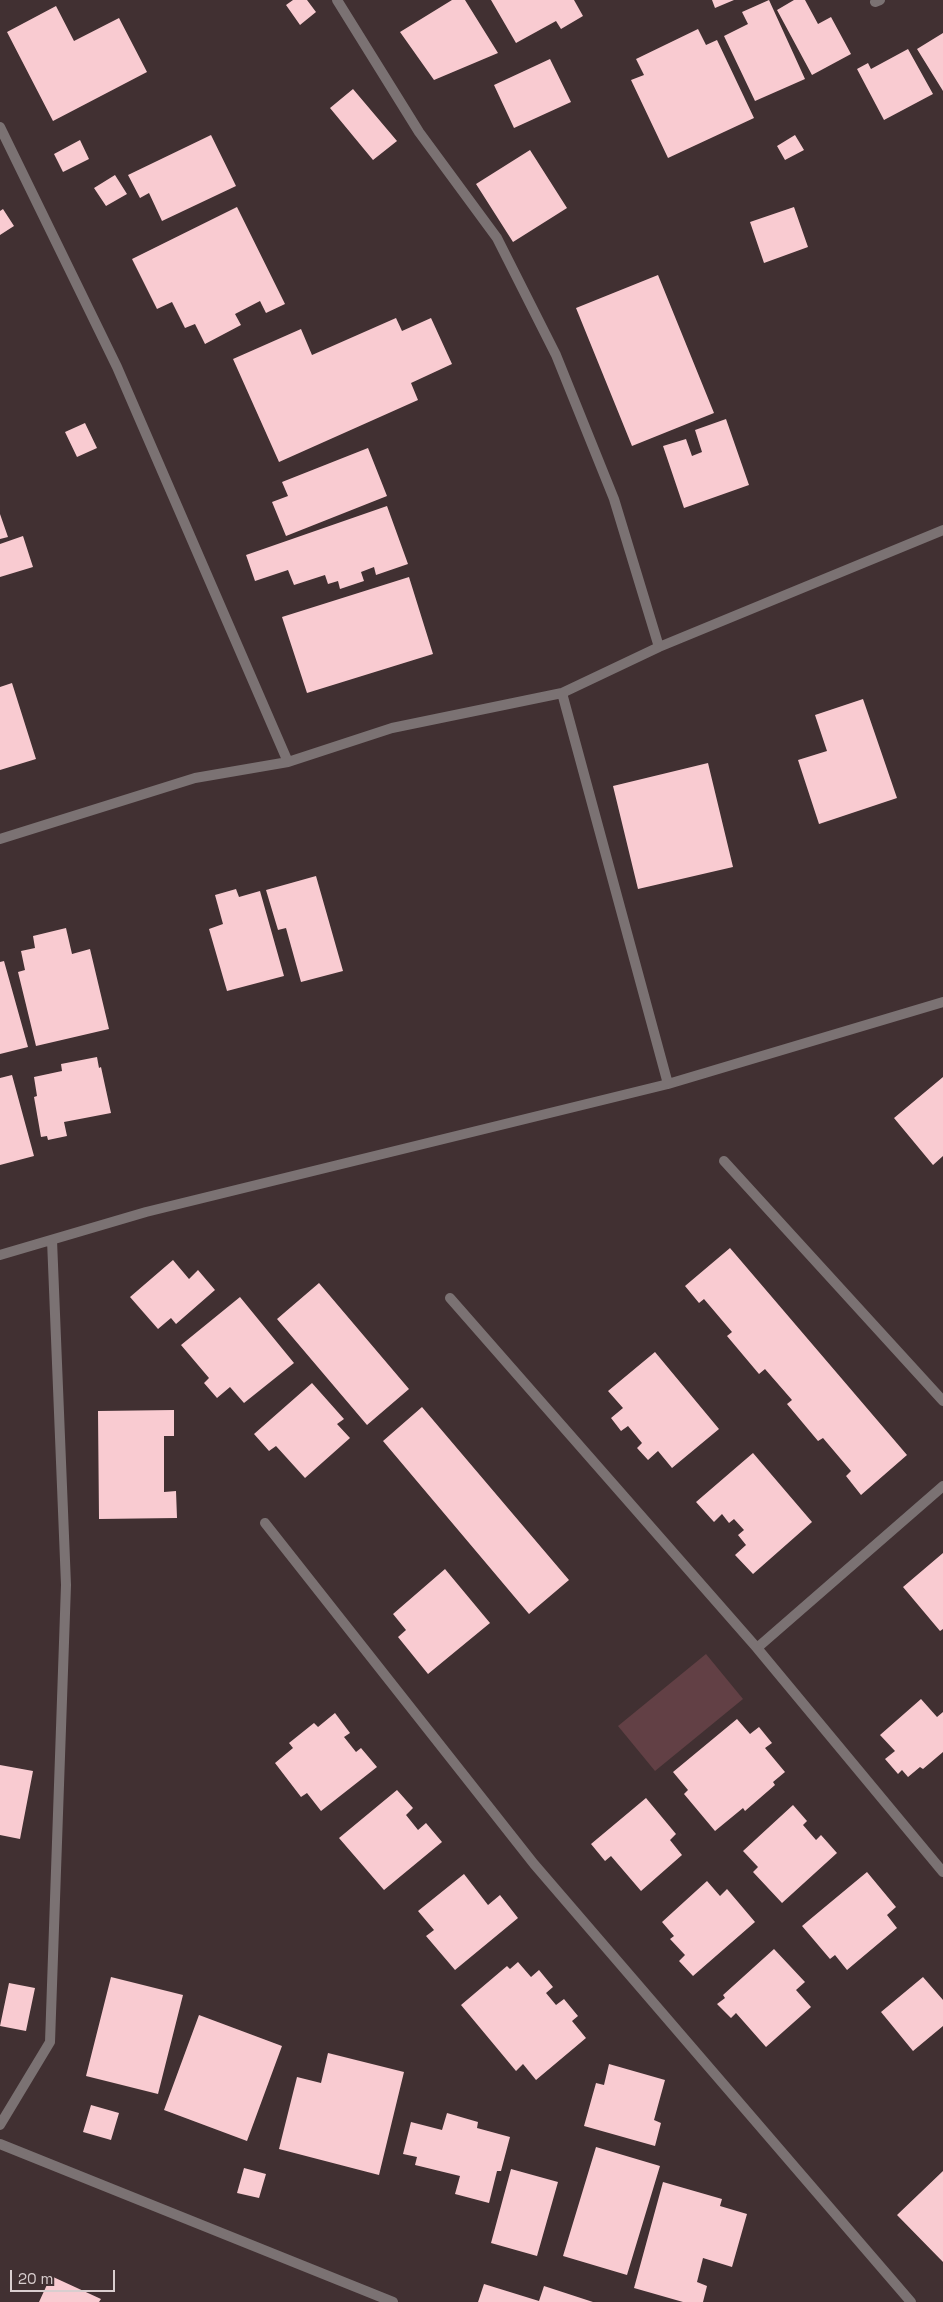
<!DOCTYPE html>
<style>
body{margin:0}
#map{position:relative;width:943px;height:2302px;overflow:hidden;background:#413032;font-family:"Space Grotesk",sans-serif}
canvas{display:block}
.scale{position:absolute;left:10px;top:2270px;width:105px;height:22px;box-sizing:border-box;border:2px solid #d9cecf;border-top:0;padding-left:6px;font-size:15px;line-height:18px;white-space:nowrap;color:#d9cecf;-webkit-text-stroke:4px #413032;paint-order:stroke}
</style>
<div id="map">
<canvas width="943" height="2302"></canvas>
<div class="scale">20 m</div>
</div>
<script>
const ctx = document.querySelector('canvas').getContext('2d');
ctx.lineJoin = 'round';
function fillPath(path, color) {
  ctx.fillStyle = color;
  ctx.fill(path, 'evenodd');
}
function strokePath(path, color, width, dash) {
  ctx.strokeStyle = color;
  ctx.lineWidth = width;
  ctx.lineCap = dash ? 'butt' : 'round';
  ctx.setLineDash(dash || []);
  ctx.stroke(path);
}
fillPath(new Path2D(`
 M 706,1654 L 743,1699 L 655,1771 L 618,1726 Z`), '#624045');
fillPath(new Path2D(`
 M 293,0 L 307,0 L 316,12 L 300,25 L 286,5 Z
 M 452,0 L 465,0 L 498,53 L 434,80 L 400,32 Z
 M 491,0 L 574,0 L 583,16 L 561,29 L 556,21 L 516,43 Z
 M 712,0 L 734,0 L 715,8 Z
 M 769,0 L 805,79 L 755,101 L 724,36 L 748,24 L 742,12 Z
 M 794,0 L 805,0 L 818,24 L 831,17 L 851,54 L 812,75 L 777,10 Z
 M 56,6 L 74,41 L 119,18 L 147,72 L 53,121 L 7,32 Z
 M 698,29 L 706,45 L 717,40 L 754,118 L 668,158 L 631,80 L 644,75 L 636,59 Z
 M 943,33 L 943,91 L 917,49 Z
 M 908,49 L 933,94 L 884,120 L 857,69 L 868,63 L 871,69 Z
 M 550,59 L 571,102 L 514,128 L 494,85 Z
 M 353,89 L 397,141 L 373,160 L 330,108 Z
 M 211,135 L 236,186 L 162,221 L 149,193 L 140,198 L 128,175 Z
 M 795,135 L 804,150 L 785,160 L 777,146 Z
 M 80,140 L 89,159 L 63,172 L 54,154 Z
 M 530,150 L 567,208 L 513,242 L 476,184 Z
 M 115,175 L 127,194 L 106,206 L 94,188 Z
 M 237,207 L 285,304 L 266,313 L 260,301 L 235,314 L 241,325 L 205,344 L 195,324 L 185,328 L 172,302 L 157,309 L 132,259 Z
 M 794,207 L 808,247 L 764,263 L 750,222 Z
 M 3,209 L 14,226 L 0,235 L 0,211 Z
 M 658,275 L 714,413 L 632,446 L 576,308 Z
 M 396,318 L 402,331 L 431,318 L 452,364 L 411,383 L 418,400 L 279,462 L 233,359 L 301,329 L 312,355 Z
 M 726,419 L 749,485 L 684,508 L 663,446 L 686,439 L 692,456 L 702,452 L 695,430 Z
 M 85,423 L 97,448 L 77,457 L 65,432 Z
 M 368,448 L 387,496 L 286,536 L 272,502 L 288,496 L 282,482 Z
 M 387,506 L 408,564 L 376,575 L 374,567 L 361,572 L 364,581 L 340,589 L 338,581 L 328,584 L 325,575 L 294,585 L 288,570 L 255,581 L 246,555 Z
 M 0,514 L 8,537 L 0,539 Z
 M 23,536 L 33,567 L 0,577 L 0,544 Z
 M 409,577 L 433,654 L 307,693 L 282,617 Z
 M 12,683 L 36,759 L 0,770 L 0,687 Z
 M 863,699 L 897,798 L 819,824 L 798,760 L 827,751 L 815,715 Z
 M 708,763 L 733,867 L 638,889 L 613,786 Z
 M 316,876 L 343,971 L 301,982 L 286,928 L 278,930 L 266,890 Z
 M 236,889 L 239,897 L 260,891 L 284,976 L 227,991 L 209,929 L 223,924 L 215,895 Z
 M 66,928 L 72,954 L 90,949 L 109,1029 L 36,1046 L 18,972 L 25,970 L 21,951 L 35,948 L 33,936 Z
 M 4,961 L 28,1047 L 0,1054 L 0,962 Z
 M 97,1057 L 99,1068 L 101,1067 L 111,1113 L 64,1122 L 67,1136 L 48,1140 L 47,1136 L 41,1137 L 34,1097 L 37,1096 L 34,1077 L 62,1071 L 61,1064 Z
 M 12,1075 L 34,1156 L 0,1165 L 0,1078 Z
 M 943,1077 L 943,1156 L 933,1165 L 894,1118 Z
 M 730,1248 L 907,1455 L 861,1495 L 846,1476 L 851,1471 L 823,1438 L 818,1441 L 787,1404 L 792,1400 L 765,1369 L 759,1374 L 727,1336 L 732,1332 L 704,1299 L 699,1303 L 685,1286 Z
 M 173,1260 L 189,1279 L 198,1270 L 215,1290 L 176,1324 L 171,1318 L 158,1329 L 130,1297 Z
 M 319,1283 L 409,1389 L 367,1425 L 277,1319 Z
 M 240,1297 L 294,1363 L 244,1403 L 230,1387 L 217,1398 L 204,1383 L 209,1378 L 181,1345 Z
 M 655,1352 L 719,1429 L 672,1468 L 658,1451 L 648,1460 L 637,1448 L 642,1443 L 628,1426 L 621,1431 L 611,1418 L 623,1408 L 608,1391 Z
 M 312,1383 L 344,1419 L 337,1424 L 350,1438 L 305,1478 L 276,1446 L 269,1451 L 254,1434 Z
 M 422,1407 L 569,1580 L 529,1614 L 383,1441 Z
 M 174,1410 L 174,1436 L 164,1436 L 164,1492 L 176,1491 L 177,1518 L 99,1519 L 98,1411 Z
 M 753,1453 L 812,1522 L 753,1574 L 735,1555 L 746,1545 L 738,1535 L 744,1530 L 734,1519 L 729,1523 L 722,1514 L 714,1522 L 696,1502 Z
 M 943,1553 L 943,1629 L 940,1631 L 903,1587 Z
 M 445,1569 L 490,1623 L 428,1674 L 398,1637 L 406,1630 L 393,1614 Z
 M 921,1699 L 937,1717 L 943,1712 L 943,1752 L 923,1769 L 920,1767 L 908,1777 L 902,1770 L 898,1774 L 885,1759 L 895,1751 L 880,1735 Z
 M 335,1713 L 350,1733 L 344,1737 L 356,1752 L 361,1748 L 377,1767 L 321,1811 L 307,1793 L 301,1797 L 275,1763 L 293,1748 L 289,1743 L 314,1723 L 318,1727 Z
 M 737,1719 L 750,1734 L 759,1727 L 772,1743 L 765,1748 L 785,1772 L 773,1782 L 775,1785 L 745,1811 L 743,1808 L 715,1831 L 684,1794 L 688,1790 L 673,1772 Z
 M 0,1765 L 33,1771 L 20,1839 L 0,1835 Z
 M 397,1790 L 413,1808 L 406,1815 L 418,1830 L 426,1823 L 442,1842 L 384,1890 L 339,1838 Z
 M 646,1798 L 676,1834 L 670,1840 L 682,1855 L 641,1891 L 611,1856 L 605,1861 L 591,1844 Z
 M 793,1805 L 807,1821 L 803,1825 L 816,1840 L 821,1835 L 837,1853 L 782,1903 L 753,1872 L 758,1867 L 743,1851 Z
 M 867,1872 L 896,1907 L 887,1915 L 897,1928 L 847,1970 L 835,1955 L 830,1959 L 802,1926 Z
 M 464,1874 L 488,1905 L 500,1895 L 518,1918 L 455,1970 L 426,1936 L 434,1930 L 418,1911 Z
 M 707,1881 L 720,1896 L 727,1889 L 755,1922 L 693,1976 L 679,1961 L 685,1955 L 670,1939 L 674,1936 L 662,1922 Z
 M 774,1949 L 805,1982 L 796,1990 L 811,2007 L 766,2047 L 736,2013 L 731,2018 L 717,2004 L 725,1998 L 723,1995 Z
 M 518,1962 L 531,1977 L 539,1970 L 553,1987 L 546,1993 L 556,2005 L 564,1999 L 578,2016 L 572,2021 L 586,2038 L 536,2080 L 523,2064 L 516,2071 L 461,2005 L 507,1966 L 510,1969 Z
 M 111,1977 L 183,1995 L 158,2094 L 86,2076 Z
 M 923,1977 L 943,2000 L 943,2026 L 913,2051 L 881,2012 Z
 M 9,1983 L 35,1988 L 26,2031 L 0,2026 Z
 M 199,2015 L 282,2046 L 247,2141 L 164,2110 Z
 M 328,2053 L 404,2072 L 379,2175 L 279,2149 L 297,2077 L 321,2083 Z
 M 609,2064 L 665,2080 L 654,2120 L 661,2123 L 655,2146 L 584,2126 L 596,2083 L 604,2085 Z
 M 91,2105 L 119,2113 L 111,2140 L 83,2132 Z
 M 447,2113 L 478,2122 L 477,2128 L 510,2137 L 501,2171 L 497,2171 L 489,2203 L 455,2194 L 460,2176 L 415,2165 L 417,2157 L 403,2154 L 411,2122 L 442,2130 Z
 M 596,2147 L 660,2166 L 627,2275 L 563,2256 Z
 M 244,2168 L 266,2174 L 259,2198 L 237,2193 Z
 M 511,2169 L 558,2182 L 537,2256 L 491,2243 Z
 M 943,2171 L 943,2262 L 897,2215 Z
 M 663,2182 L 722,2199 L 720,2206 L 747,2214 L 732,2267 L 703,2258 L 697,2282 L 707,2286 L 703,2302 L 683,2302 L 634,2288 Z
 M 51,2276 L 101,2299 L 99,2302 L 39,2302 Z
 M 484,2284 L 539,2301 L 544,2286 L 593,2302 L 478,2302 Z`), '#f9cbd1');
strokePath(new Path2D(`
 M 337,0 L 419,132 L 497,238 L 556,355 L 614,499 L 659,647
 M 875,2 L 880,0
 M 0,127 L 117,367 L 288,762
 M 562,693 L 668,1084
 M 0,839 L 195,778 L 288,762 L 392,728 L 562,693 L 659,647 L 943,530
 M 724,1161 L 943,1401
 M 0,1255 L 146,1212 L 668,1084 L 943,1002
 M 450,1298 L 757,1648 L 943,1872
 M 265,1523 L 534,1864 L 911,2302
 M 757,1648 L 943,1486
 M 0,2125 L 50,2042 L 66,1585 L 52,1240
 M 0,2144 L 393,2302`), '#7b7273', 10);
</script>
